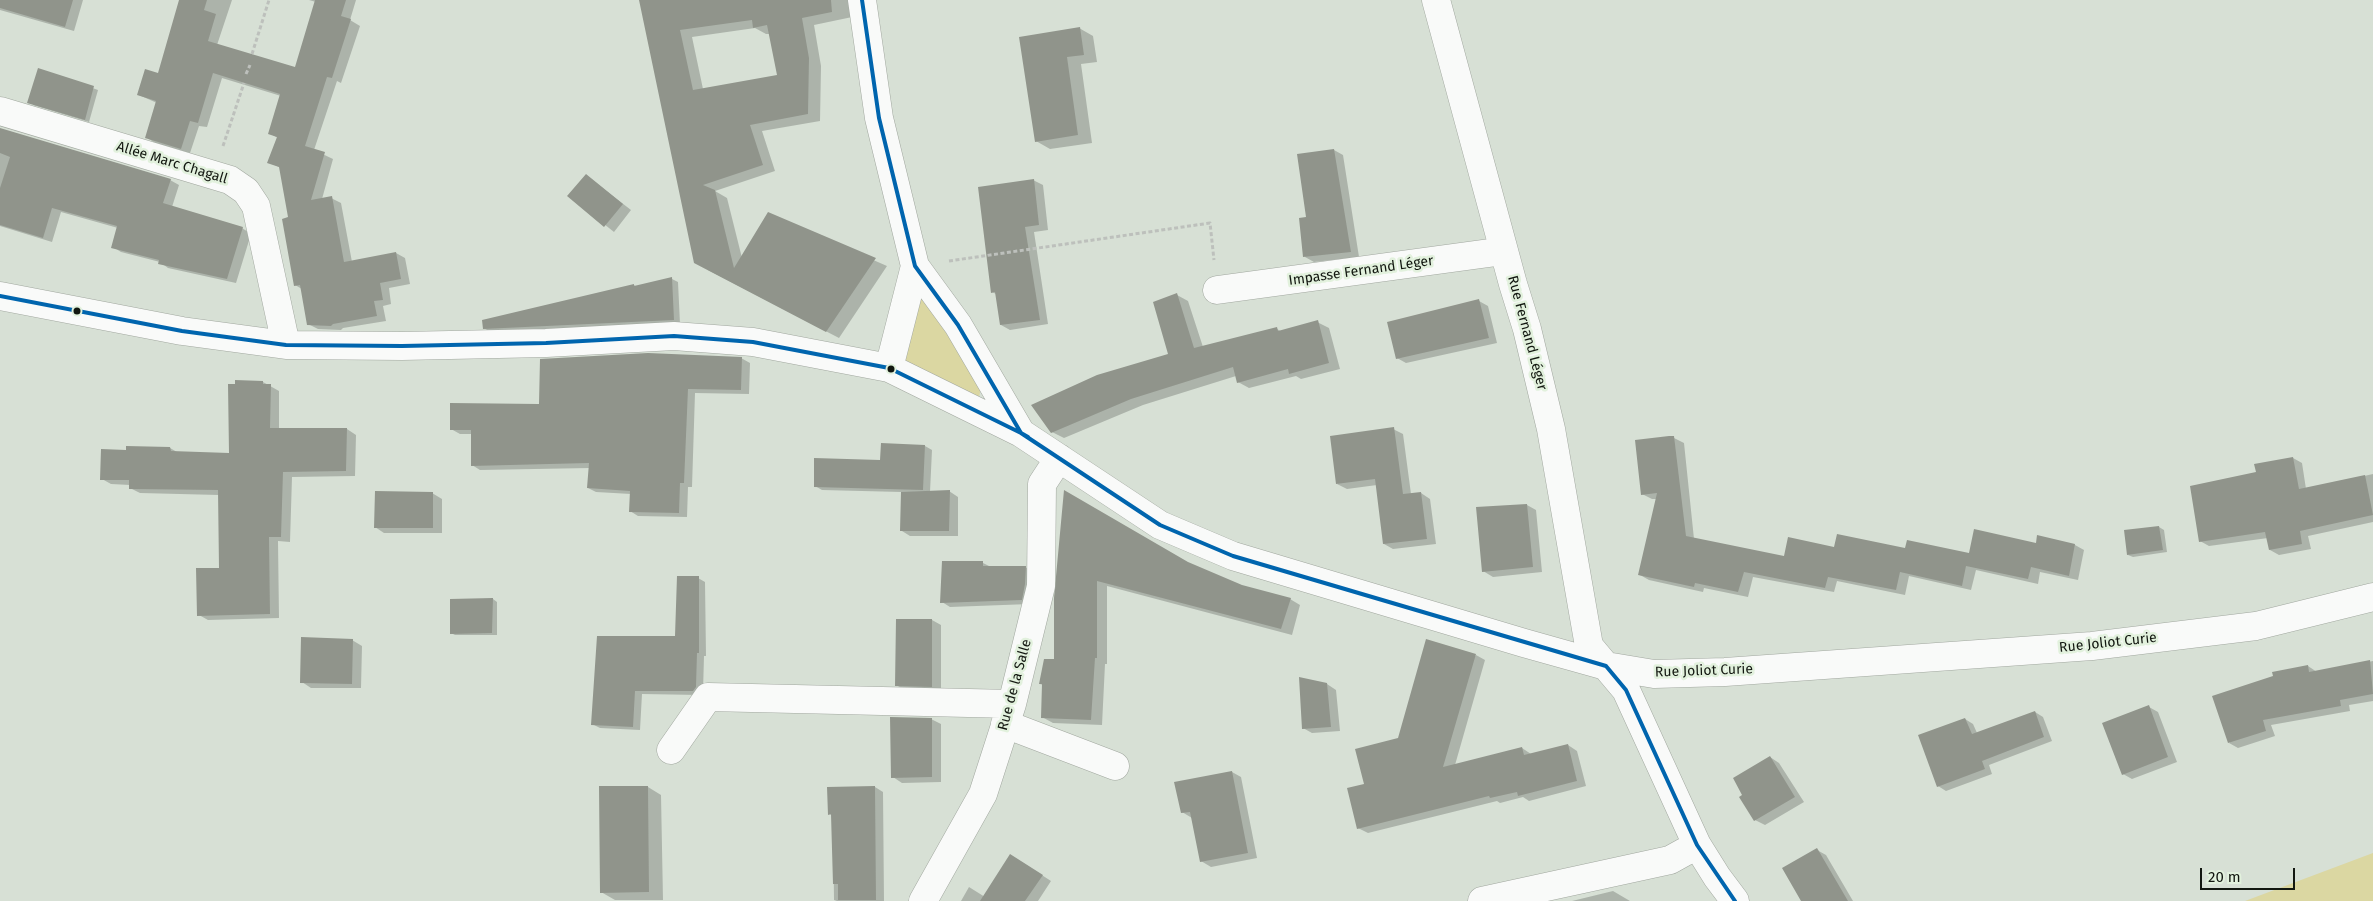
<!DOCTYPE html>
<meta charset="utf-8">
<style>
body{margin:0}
#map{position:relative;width:2373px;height:901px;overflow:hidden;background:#d7e0d5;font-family:"Fira Sans",sans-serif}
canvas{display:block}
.scale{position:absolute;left:2200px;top:868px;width:95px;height:22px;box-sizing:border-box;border:2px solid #121710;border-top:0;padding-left:6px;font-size:15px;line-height:18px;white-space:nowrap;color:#121710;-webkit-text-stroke:4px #e2f1dd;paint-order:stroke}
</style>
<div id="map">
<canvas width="2373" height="901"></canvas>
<div class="scale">20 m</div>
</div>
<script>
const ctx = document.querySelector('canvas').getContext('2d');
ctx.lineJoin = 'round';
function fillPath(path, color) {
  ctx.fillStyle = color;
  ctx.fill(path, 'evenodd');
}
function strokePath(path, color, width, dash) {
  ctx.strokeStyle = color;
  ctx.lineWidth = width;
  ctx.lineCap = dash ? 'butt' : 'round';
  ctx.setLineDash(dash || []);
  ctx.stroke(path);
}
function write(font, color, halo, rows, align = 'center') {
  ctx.font = font + ' "Fira Sans",sans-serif';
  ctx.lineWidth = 5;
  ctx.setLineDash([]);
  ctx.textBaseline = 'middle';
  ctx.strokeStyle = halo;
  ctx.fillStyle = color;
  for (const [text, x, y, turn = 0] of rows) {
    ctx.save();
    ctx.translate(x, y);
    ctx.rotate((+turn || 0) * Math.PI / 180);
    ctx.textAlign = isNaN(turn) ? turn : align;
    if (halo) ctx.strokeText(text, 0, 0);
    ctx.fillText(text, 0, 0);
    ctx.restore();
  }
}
fillPath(new Path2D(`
 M 918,281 L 984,371 L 978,403 L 899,364 Z
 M 2373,853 L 2373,901 L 2245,901 Z`), '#dbd7a2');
fillPath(new Path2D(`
 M 0,0 L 83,0 L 74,31 L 0,10 Z
 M 180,0 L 232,0 L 217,45 L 296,69 L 316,2 L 309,0 L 356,0 L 350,20 L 360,26 L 341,83 L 337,81 L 314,150 L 333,159 L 322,199 L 331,198 L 341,203 L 352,262 L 396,253 L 405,258 L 410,284 L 389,288 L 391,304 L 383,306 L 386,321 L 343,328 L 341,330 L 318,329 L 308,324 L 302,289 L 295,285 L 289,218 L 281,168 L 269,162 L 278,138 L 269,133 L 281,96 L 222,78 L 207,127 L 199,126 L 190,153 L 155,143 L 146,137 L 157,103 L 139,95 L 159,75 Z
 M 640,0 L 855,0 L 857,16 L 814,25 L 821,66 L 820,121 L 762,131 L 775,171 L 715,191 L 727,198 L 742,258 L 768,214 L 887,266 L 839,338 L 708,270 ZM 755,28 L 766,34 L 770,34 L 778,76 L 703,89 L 692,37 Z
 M 1079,28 L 1093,36 L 1097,62 L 1081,64 L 1092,143 L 1050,149 L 1036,141 L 1021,38 Z
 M 39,69 L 98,90 L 89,122 L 33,105 Z
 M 0,129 L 170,180 L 179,185 L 172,207 L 242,228 L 251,234 L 236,283 L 168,268 L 160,262 L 121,252 L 113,247 L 118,228 L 61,212 L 52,242 L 0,226 Z
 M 1334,150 L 1343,155 L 1359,257 L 1314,262 L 1305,257 Z
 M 587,176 L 631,210 L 614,232 L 569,196 Z
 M 1033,180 L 1043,185 L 1048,230 L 1034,232 L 1048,324 L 1010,330 L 1001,325 L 996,294 L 992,292 Z
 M 672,279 L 678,282 L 680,324 L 490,332 L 484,328 L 634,285 L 637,287 Z
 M 1177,295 L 1188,301 L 1203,347 L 1277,329 L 1282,332 L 1317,322 L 1329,328 L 1340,369 L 1301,379 L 1296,376 L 1249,388 L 1238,382 L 1236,376 L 1143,405 L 1064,438 L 1052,432 L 1170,355 Z
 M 1479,301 L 1488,306 L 1497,343 L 1406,363 L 1397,358 Z
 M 741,358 L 750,363 L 749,394 L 695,393 L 692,487 L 688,487 L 687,517 L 638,516 L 630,511 L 631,494 L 596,492 L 588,488 L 590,468 L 480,470 L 472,465 L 472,434 L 460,434 L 451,429 L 540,405 Z
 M 263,382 L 279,391 L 279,430 L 347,429 L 356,435 L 355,476 L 292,477 L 290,542 L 278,541 L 279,618 L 208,620 L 199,615 L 220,569 L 219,495 L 140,493 L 130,488 L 130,485 L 111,484 L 102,479 L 127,451 L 170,448 L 177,452 L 230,454 Z
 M 1393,429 L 1403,434 L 1411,494 L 1421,493 L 1430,499 L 1436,544 L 1393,549 L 1384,544 L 1377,485 L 1347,489 L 1337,484 Z
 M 1674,438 L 1684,443 L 1694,539 L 1785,557 L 1835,548 L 1906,549 L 1970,555 L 2037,544 L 2038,537 L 2075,545 L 2084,550 L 2078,580 L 2040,572 L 2038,584 L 1976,570 L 1971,590 L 1909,576 L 1905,595 L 1837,581 L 1834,592 L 1753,577 L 1748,597 L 1704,588 L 1703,592 L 1649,580 L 1640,575 L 1657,499 L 1652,499 L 1642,494 Z
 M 883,445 L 925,446 L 932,450 L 930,492 L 949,491 L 958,497 L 958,536 L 910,536 L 902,531 L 902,492 L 822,490 L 815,486 L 882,461 Z
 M 2293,458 L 2302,463 L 2306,489 L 2373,474 L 2373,522 L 2308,536 L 2311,549 L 2279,555 L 2270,550 L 2268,538 L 2209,546 L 2200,541 L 2257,473 Z
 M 1065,492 L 1187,563 L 1242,586 L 1290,599 L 1300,605 L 1292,635 L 1107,586 L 1107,664 L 1105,664 L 1102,725 L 1053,723 L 1042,717 L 1043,685 L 1040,684 L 1055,660 Z
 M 432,493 L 442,499 L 442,533 L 384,533 L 375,527 Z
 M 1527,505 L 1536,510 L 1542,572 L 1493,577 L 1483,571 Z
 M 2159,527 L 2164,530 L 2167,552 L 2133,557 L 2128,555 Z
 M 943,562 L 983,563 L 991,567 L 1025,567 L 1034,572 L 1030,604 L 950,607 L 942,602 Z
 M 698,578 L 705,582 L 706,656 L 704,656 L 703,692 L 700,695 L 642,694 L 640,730 L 600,728 L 592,724 L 676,637 Z
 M 493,599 L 497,602 L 497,635 L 455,635 L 451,633 Z
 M 932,620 L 941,625 L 941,691 L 905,690 L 896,685 Z
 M 352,640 L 362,646 L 361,688 L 311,688 L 302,682 Z
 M 1476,655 L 1485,660 L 1455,765 L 1522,748 L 1531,754 L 1568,745 L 1577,751 L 1586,786 L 1529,801 L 1523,797 L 1500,803 L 1497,801 L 1368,833 L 1358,828 L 1365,785 L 1399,739 Z
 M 2373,661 L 2373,701 L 2349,705 L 2350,711 L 2271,725 L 2275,736 L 2238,748 L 2229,743 L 2308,666 L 2317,672 Z
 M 1327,684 L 1336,690 L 1340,731 L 1312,733 L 1303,728 Z
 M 2149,707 L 2158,712 L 2177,762 L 2132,779 L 2123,774 Z
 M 2035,712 L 2043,717 L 2052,741 L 1989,765 L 1992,774 L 1946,791 L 1938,786 L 1965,719 L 1973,724 L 1977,733 Z
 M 931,719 L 941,724 L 941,782 L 902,783 L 893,777 Z
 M 1770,757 L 1779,763 L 1804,802 L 1765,825 L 1755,820 Z
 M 1232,772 L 1241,777 L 1257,858 L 1211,867 L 1201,861 L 1192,818 L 1182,812 Z
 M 648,787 L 661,795 L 663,900 L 615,900 L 601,892 Z
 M 875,787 L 883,792 L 884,901 L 837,901 L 834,900 L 833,816 L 829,814 Z
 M 1817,850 L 1826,855 L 1853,901 L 1802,901 Z
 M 1020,861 L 1051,881 L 1038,901 L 961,901 L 969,887 L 985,897 Z
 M 1613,891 L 1630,901 L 1572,901 Z`), '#0003');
fillPath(new Path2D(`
 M 0,0 L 73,0 L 65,27 L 0,8 Z
 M 179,0 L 207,0 L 204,10 L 216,14 L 208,41 L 295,67 L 315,0 L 346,0 L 341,16 L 351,19 L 332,78 L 327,77 L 305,146 L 325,152 L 311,200 L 332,196 L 344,262 L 396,252 L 401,279 L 380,283 L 383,300 L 374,301 L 377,316 L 333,324 L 331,326 L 307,325 L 300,285 L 294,286 L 282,219 L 288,217 L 279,167 L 267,163 L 277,137 L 268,134 L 280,94 L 213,73 L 198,123 L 190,121 L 181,149 L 145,138 L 156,101 L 137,95 L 145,69 L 158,73 Z
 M 639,0 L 831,0 L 832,12 L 802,18 L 809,58 L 808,114 L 750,125 L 763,165 L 703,185 L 715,190 L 734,268 L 768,212 L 876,258 L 826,332 L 694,263 ZM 752,20 L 753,28 L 767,25 L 777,75 L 693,90 L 680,30 Z
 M 1080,27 L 1084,55 L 1067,57 L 1078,135 L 1035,142 L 1019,37 Z
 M 38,68 L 94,86 L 85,120 L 27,103 Z
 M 0,128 L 171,179 L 163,203 L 243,227 L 227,279 L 158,264 L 159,260 L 111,248 L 117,226 L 52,208 L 43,238 L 0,225 L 0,188 L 10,157 L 0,153 Z
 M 1334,149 L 1351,252 L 1303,257 L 1299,218 L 1306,217 L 1297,154 Z
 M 586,174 L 623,204 L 604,227 L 567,196 Z
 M 1034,179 L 1039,225 L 1025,227 L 1040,320 L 1000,325 L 995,292 L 991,293 L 978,187 Z
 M 672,277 L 674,320 L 483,329 L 482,320 L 634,284 L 634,286 Z
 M 1177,293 L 1194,348 L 1277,327 L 1278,331 L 1318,320 L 1329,363 L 1289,374 L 1288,369 L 1237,383 L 1233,367 L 1131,399 L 1051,433 L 1031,405 L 1097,375 L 1168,354 L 1153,302 Z
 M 1479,299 L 1489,338 L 1396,359 L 1387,322 Z
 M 648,353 L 742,357 L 741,390 L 688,389 L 684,483 L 680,483 L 679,513 L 629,512 L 630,491 L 587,488 L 589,463 L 471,466 L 471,430 L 450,430 L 450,403 L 539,404 L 540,359 Z
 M 235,380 L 263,381 L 263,384 L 271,384 L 270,428 L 347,428 L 346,471 L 283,472 L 281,537 L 269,537 L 270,614 L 197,616 L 196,568 L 219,568 L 218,490 L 129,489 L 129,480 L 100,480 L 101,449 L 126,450 L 126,446 L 170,447 L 171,451 L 229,453 L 228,384 L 235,384 Z
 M 1394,427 L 1403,494 L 1421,492 L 1427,539 L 1383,544 L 1375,479 L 1336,484 L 1330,436 Z
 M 1669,436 L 1674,436 L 1686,536 L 1784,556 L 1788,537 L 1834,547 L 1837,534 L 1905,548 L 1907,540 L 1969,553 L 1974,529 L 2036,543 L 2037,535 L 2075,544 L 2069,576 L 2031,567 L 2028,579 L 1966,566 L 1962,586 L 1900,572 L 1896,590 L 1828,577 L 1825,588 L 1744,572 L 1738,592 L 1695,583 L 1694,587 L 1638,575 L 1657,493 L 1641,495 L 1635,440 Z
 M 881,443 L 925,445 L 923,490 L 814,487 L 814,458 L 880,460 Z
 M 2293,457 L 2299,489 L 2365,475 L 2373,515 L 2300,531 L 2302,544 L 2269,550 L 2265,532 L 2199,542 L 2190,486 L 2256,472 L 2254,464 Z
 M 950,490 L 949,531 L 900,531 L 901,492 Z
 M 1064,490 L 1188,562 L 1242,585 L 1291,598 L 1281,629 L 1097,581 L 1097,658 L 1095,658 L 1091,720 L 1041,718 L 1042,684 L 1039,684 L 1044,659 L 1054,659 L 1054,598 Z
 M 375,491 L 433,492 L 433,528 L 374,528 Z
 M 1527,504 L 1533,567 L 1482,572 L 1476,507 Z
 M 2159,526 L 2163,550 L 2127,555 L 2124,530 Z
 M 942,561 L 983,561 L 983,566 L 1026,566 L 1025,584 L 1022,600 L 940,603 Z
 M 677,576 L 699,576 L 699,653 L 697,653 L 696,687 L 693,691 L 635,691 L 633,727 L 591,725 L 597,636 L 675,636 Z
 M 493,598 L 492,633 L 450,634 L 450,599 Z
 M 896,619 L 932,619 L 932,687 L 895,686 Z
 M 301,637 L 353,639 L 352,684 L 300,683 Z
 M 1426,639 L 1476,654 L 1443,767 L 1522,747 L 1524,755 L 1568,744 L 1577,781 L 1518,796 L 1517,792 L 1490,798 L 1489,796 L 1357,829 L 1347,788 L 1364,784 L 1355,749 L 1398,738 Z
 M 2370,660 L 2373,694 L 2340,700 L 2341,706 L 2263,720 L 2266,731 L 2228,743 L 2212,696 L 2273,676 L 2272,672 L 2308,665 L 2309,672 Z
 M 1299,677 L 1327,683 L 1331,727 L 1302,729 Z
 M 2149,705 L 2168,757 L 2122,775 L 2102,723 Z
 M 2035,711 L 2044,737 L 1982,761 L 1985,769 L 1937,787 L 1918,735 L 1965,718 L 1972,734 Z
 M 890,717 L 932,718 L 932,777 L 891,778 Z
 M 1770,756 L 1795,797 L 1754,821 L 1739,797 L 1742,795 L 1733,778 Z
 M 1232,771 L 1248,853 L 1200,862 L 1190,812 L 1181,813 L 1174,782 Z
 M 599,786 L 648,786 L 649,892 L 600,893 Z
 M 875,786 L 876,900 L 838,900 L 838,884 L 833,884 L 831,814 L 828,815 L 827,787 Z
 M 1817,848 L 1848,901 L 1801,901 L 1782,868 Z
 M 1010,854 L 1043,875 L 1025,901 L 980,901 Z`), '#90948b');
const minor = new Path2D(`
 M 862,0 L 879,118 L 915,266 L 958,325 L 1021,433
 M 1436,0 L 1513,284 L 1527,329 L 1551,429 L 1589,646 L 1626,690 L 1697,845 L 1717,877 L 1735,901
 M 0,111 L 230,180 L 246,191 L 256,206 L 286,345
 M 1217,290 L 1504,251
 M 0,296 L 182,331 L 286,345 L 402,346 L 546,343 L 674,336 L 753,342 L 889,368 L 1021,433 L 1160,525 L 1233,556 L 1524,643 L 1606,666 L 1654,674 L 1725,672 L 2092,646 L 2256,626 L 2373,597
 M 889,368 L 915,266
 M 1005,724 L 1115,766
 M 671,750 L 708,697 L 1012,704
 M 923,901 L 983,794 L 1012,704 L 1041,586 L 1042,484 L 1059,458
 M 1482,901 L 1670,860 L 1697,845`);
strokePath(minor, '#a1a79f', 29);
strokePath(new Path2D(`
 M 252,54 L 269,0
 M 246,74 L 250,65
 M 223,146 L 244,83
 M 949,261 L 1210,223 L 1214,260`), '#bdc0bc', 3, [4, 2.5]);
strokePath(minor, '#f9faf9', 28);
strokePath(new Path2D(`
 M 862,0 L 879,118 L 915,266 L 958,325 L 1021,433 L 1028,437
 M 0,296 L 182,331 L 286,345 L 402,346 L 546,343 L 674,336 L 753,342 L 889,368 L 1021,433 L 1160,525 L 1233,556 L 1606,666
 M 1606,666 L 1626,690 L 1697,845 L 1735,901`), '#0065ae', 4);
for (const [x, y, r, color] of [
 [77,311,4.5,"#121710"],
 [891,369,4.5,"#121710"]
]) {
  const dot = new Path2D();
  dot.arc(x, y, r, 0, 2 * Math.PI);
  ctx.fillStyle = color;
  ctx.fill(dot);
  strokePath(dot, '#e2f1dd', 2);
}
write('14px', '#121710', '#e2f1dd', [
 ["Allée Marc Chagall",172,163,17],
 ["Impasse Fernand Léger",1361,271,-8],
 ["Rue Fernand Léger",1527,333,75],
 ["Rue Joliot Curie",2108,643,-6],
 ["Rue Joliot Curie",1704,671,-2],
 ["Rue de la Salle",1015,685,-75]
]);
</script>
